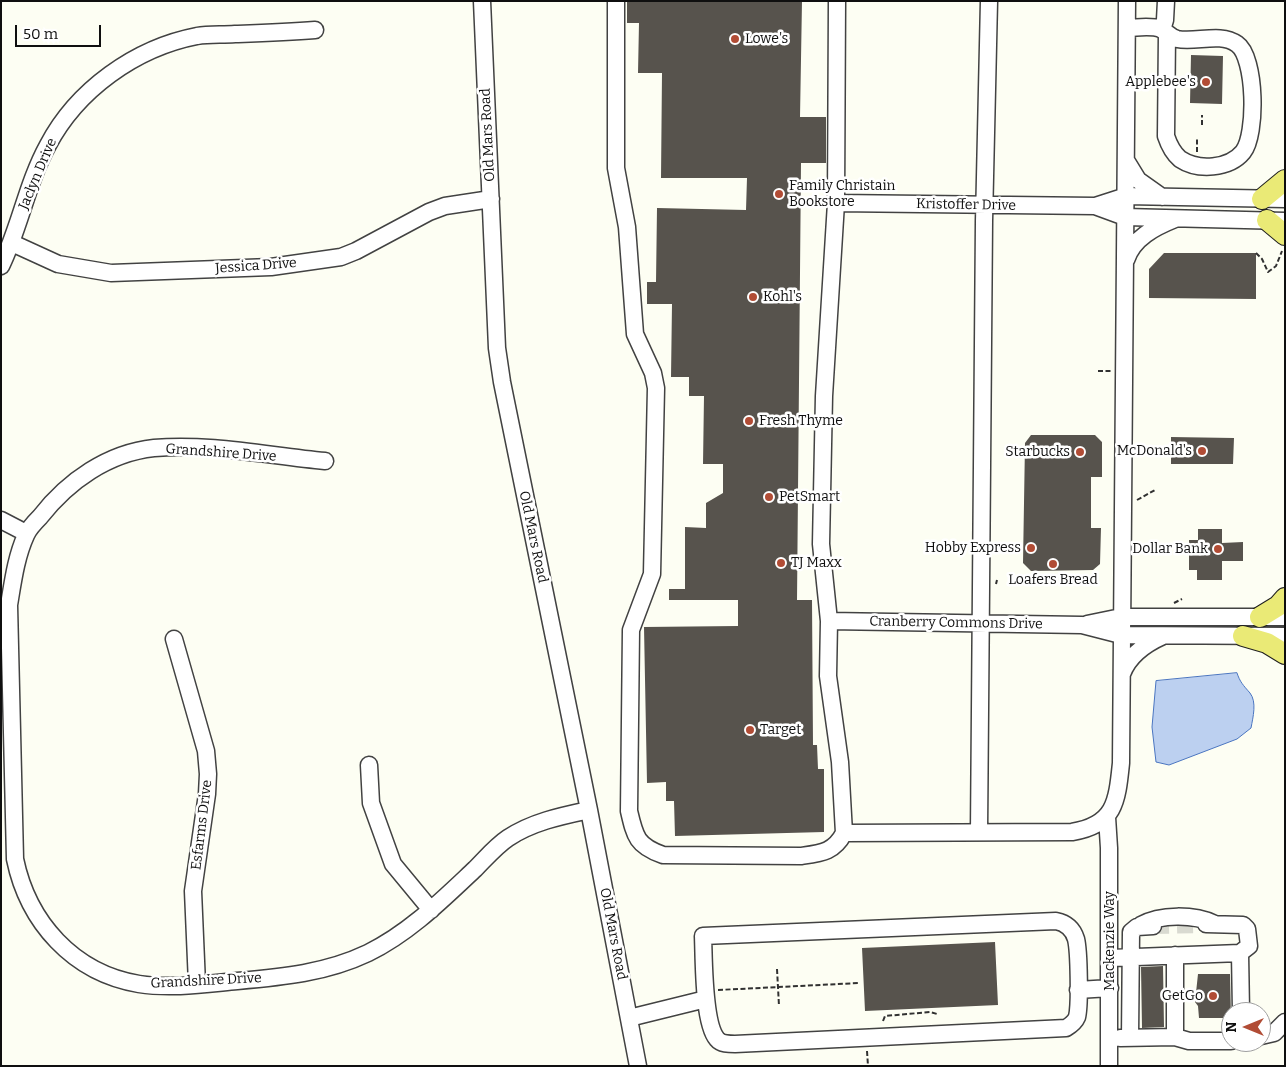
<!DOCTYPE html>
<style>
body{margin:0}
#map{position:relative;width:1286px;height:1067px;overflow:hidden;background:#fdfef3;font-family:Bitter,serif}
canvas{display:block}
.frame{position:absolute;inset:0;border:2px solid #0f0f0f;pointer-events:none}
.north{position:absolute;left:1221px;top:1002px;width:50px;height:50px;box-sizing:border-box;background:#fff;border:1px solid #9f9f9f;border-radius:50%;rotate:270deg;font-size:14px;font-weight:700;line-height:20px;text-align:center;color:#0f0f0f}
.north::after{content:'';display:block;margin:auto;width:18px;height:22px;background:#b14c35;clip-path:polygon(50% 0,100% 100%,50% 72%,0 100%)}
.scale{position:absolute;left:15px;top:25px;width:86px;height:22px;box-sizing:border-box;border:2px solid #0f0f0f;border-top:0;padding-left:6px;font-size:15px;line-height:18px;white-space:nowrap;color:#0f0f0f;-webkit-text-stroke:4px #fff;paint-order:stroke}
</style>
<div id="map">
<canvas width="1286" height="1067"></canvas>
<div class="frame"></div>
<div class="north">N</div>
<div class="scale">50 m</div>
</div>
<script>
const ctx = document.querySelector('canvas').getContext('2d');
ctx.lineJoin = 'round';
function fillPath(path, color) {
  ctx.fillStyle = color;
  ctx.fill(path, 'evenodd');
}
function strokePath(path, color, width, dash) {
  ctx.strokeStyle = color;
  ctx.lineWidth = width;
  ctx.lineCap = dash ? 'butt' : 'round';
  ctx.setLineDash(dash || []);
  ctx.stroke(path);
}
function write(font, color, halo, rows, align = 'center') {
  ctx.font = font + ' Bitter,serif';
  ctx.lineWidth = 5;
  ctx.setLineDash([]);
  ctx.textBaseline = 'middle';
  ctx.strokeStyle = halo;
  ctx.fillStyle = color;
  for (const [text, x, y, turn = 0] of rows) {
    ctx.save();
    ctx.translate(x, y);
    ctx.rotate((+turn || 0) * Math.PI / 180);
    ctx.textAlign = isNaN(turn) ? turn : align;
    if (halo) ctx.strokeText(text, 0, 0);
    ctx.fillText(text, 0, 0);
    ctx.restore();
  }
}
const water = new Path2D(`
 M 1237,673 C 1240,682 1243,685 1250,693 C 1257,702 1253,717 1251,728 L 1237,739 L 1169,765 L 1156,762 L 1152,727 L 1156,681 Z`);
fillPath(water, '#bcd0f0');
strokePath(water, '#4a75c0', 1);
fillPath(new Path2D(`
 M 627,1 L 802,1 L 800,117 L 826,117 L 826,163 L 801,163 L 797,600 L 812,600 L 813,745 L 817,745 L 818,769 L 824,769 L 824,832 L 675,836 L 674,801 L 666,801 L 666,782 L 647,783 L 644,627 L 738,626 L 738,600 L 669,600 L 669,589 L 685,589 L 685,527 L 706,528 L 706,503 L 723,493 L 723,464 L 703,464 L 704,396 L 689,396 L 689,377 L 671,377 L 672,304 L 647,304 L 647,282 L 656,282 L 657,208 L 746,210 L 747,178 L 661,178 L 662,73 L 638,73 L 639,23 L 627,23 Z
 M 1191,55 L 1223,56 L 1222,104 L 1190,103 Z
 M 1164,253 L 1256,253 L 1256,299 L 1149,298 L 1149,269 Z
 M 1031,435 L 1095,435 L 1102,442 L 1102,477 L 1091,477 L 1091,528 L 1101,528 L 1100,564 L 1093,570 L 1031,571 L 1023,563 L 1025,443 Z
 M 1171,437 L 1234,438 L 1233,464 L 1171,464 Z
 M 1198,529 L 1222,529 L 1222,543 L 1243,542 L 1243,561 L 1222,561 L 1222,580 L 1197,580 L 1197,570 L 1189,570 L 1189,540 L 1198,540 Z
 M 995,942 L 998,1005 L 865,1011 L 862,948 Z
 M 1163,966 L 1164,1027 L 1142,1028 L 1141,967 Z
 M 1198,974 L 1230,974 L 1231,1018 L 1199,1018 L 1198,1006 L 1195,1002 Z`), '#57534d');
strokePath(new Path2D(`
 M 1153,926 L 1200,925`), '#d9dad1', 16, [16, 8]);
const minor = new Path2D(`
 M 482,1 L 497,348 L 502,382 L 589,810 L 638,1066
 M 616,1 L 616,168 L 627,227 L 635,334 L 653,373 L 656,388 L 652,574 L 631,630 L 629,811 C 635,837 637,846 663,855 L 801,856 C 822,853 834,852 844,833
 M 837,1 L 836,203 L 824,396 L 821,544 L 829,621 L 828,676 L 840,762 L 844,833 L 1072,832 C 1115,825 1117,802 1121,763 L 1127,1
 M 1127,28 C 1137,28 1150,25 1161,29 C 1167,32 1170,37 1177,39 C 1196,43 1220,32 1237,44 C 1256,57 1257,135 1243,152 C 1229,169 1198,171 1180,159 C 1173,153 1169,145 1166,136 L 1167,33
 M 1162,30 L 1165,20 L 1166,1
 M 1127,162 L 1138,180 L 1162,197
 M 836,203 L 1095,206 L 1125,217 L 1285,221
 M 1095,206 L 1126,196 L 1285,199
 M 12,243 L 58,264 L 111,273 L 271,267 L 341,257 L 356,251 L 429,212 L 445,206 L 491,199
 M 1126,260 C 1133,238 1155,227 1175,219
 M 1,266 C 20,227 27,183 48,145 C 77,90 135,48 197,36 C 209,34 222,35 235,34 C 261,33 288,32 315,30
 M 325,461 C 270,456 210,443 154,448 C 108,453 68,481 40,517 C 35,522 29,528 26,535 C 16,557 13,581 9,605 L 15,859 C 28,922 73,973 139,984 C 171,989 205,984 237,981 C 283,977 326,973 368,953 C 409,933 442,900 475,869 C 485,859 496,846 508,838 C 532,822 561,816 589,810
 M 1,520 L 26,533
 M 829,621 L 1082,625 L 1121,635 L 1285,636
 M 1087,624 L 1121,617 L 1285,617
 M 174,639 L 206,751 L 208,774 L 207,794 L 193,891 L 197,984
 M 1122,674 C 1129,655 1145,644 1163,636
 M 369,765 L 371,803 L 393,864 L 431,910
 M 1107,817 L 1109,848 L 1109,1066
 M 979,832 L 984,221 L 989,1
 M 1056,921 C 1066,923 1073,929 1076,939 C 1079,951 1080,1005 1077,1017 C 1075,1022 1071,1025 1066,1028 L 735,1044 C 729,1044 721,1044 717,1039 C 703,1023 704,958 703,936 Z
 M 1206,924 L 1243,925 L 1247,929 L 1249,946 L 1240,953
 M 1141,925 C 1160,914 1194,914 1215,924
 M 1110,958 L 1240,953 L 1241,1012
 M 1078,990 L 1110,988
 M 629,1018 L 706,999
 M 1261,1036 L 1274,1033 L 1285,1022
 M 1175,1037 L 1175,955
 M 1120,1038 L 1175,1037 L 1189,1041 L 1231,1041
 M 1130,1038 L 1131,932 L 1137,927 L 1153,926`);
const major = new Path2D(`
 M 1262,199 L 1285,180
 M 1267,220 L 1285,235
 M 1260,617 L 1278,606 L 1285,598
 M 1243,636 L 1267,643 L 1285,654`);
strokePath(minor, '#424242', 19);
strokePath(major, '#202020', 22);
strokePath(new Path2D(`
 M 1202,125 L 1202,115
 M 1197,152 L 1197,139
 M 1256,253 L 1262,259 L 1268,272 L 1276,266 L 1282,251
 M 1098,371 L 1111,371
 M 1137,500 L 1155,490
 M 996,584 L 997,580
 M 1174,603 L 1182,599
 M 777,969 L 779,1006
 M 718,990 L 858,983
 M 883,1021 L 885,1016 L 930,1012 L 937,1014
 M 867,1051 L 868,1066`), '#313131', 2, [5, 2.5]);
strokePath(minor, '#fff', 16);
strokePath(major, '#eaea76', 20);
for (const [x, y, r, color] of [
 [735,39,5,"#b14c35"],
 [1206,82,5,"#b14c35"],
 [779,194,5,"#b14c35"],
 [753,297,5,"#b14c35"],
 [749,421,5,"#b14c35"],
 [1202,451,5,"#b14c35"],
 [1080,452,5,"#b14c35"],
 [769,497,5,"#b14c35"],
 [1031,548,5,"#b14c35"],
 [1218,549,5,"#b14c35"],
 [781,563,5,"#b14c35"],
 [1053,564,5,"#b14c35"],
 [750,730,5,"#b14c35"],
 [1213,996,5,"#b14c35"]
]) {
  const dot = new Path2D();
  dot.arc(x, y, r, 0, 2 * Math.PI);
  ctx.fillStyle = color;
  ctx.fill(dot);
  strokePath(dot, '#fff', 2);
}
write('14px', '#0f0f0f', '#fff', [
 ["Lowe's",745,39],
 ["Applebee's",1196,82,"right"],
 ["Family Christain",789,186],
 ["Bookstore",789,202],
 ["Kohl's",763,297],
 ["Fresh Thyme",759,421],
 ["McDonald's",1192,451,"right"],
 ["Starbucks",1070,452,"right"],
 ["PetSmart",779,497],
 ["Hobby Express",1021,548,"right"],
 ["Dollar Bank",1208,549,"right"],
 ["TJ Maxx",791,563],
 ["Loafers Bread",1053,580,"center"],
 ["Target",760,730],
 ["GetGo",1203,996,"right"]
], 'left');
write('14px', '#0f0f0f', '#fff', [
 ["Old Mars Road",488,135,-93],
 ["Jaclyn Drive",38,174,-67],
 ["Kristoffer Drive",966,205,1],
 ["Jessica Drive",256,266,-4],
 ["Grandshire Drive",221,453,4],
 ["Old Mars Road",533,537,78],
 ["Cranberry Commons Drive",956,623,1],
 ["Esfarms Drive",202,825,-83],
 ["Old Mars Road",613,934,79],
 ["Mackenzie Way",1110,941,-90],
 ["Grandshire Drive",206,981,-3]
]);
</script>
